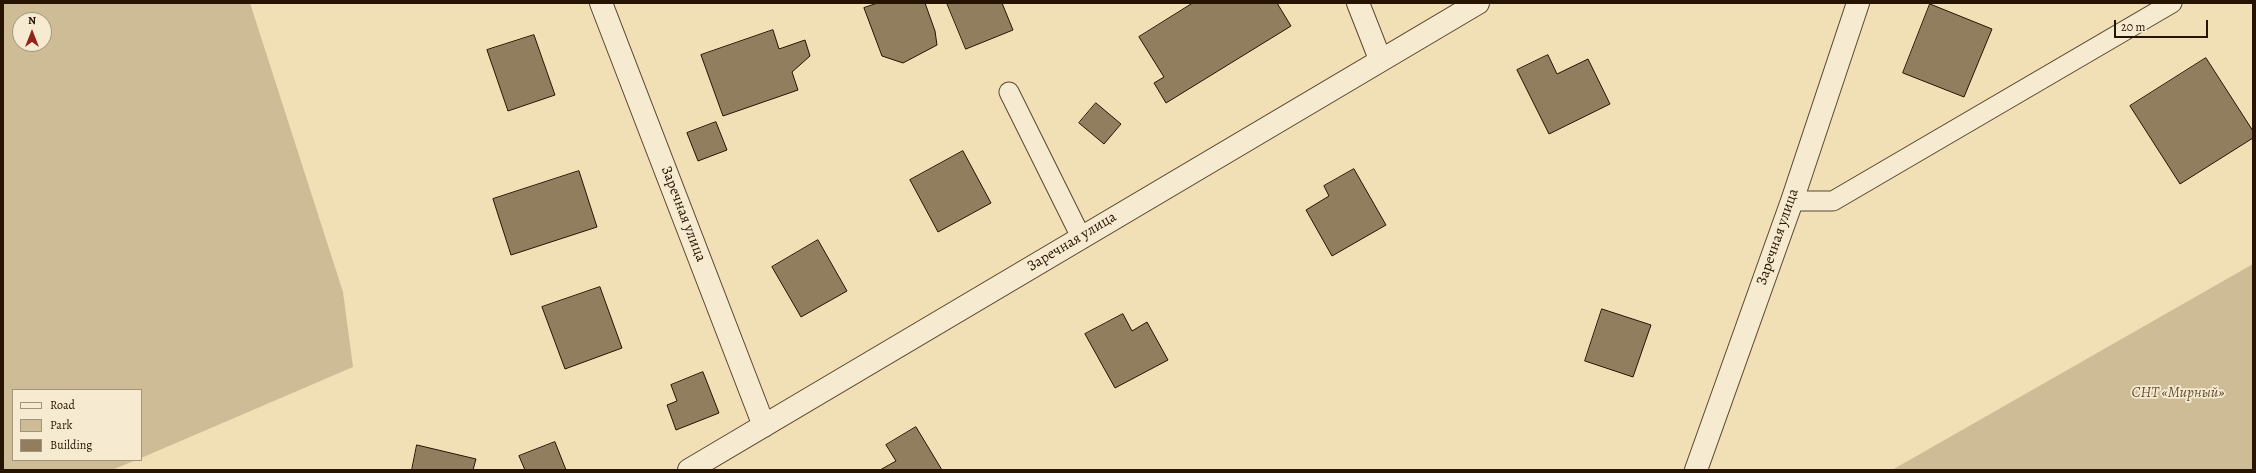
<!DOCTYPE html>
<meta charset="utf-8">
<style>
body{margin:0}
#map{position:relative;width:2256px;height:473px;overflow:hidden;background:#f1dfb6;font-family:Alegreya,serif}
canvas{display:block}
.frame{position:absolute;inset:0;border:4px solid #261400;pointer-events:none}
.legend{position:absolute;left:12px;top:389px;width:130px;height:72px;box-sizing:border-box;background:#f6ead0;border:1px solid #a3947d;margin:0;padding:5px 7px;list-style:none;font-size:12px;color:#261400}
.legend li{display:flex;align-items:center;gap:8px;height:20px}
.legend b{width:20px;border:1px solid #a3947d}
.north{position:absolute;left:12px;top:12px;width:40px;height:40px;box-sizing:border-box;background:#f6ead0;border:1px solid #a3947d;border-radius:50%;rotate:0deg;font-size:11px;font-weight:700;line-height:16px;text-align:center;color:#261400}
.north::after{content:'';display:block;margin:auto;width:14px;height:18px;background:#8f2418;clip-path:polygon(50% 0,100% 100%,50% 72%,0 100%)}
.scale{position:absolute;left:2114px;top:20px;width:94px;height:18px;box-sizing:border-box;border:2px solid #261400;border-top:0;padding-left:5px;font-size:12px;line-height:14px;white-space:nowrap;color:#261400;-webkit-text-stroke:3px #f6ead0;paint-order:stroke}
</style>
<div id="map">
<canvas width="2256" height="473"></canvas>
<div class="frame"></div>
<ul class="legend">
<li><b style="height:5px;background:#f6ead0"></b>Road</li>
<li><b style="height:11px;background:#cebc97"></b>Park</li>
<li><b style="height:11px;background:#907e5f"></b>Building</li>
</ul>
<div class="north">N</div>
<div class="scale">20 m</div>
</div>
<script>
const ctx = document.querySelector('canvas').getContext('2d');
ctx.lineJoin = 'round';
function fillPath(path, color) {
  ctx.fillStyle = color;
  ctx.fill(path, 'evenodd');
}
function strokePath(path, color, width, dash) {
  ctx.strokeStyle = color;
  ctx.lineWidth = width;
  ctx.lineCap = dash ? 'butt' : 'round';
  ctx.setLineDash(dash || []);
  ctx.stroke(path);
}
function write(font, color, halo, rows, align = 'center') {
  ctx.font = font + ' Alegreya,serif';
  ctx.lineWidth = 3.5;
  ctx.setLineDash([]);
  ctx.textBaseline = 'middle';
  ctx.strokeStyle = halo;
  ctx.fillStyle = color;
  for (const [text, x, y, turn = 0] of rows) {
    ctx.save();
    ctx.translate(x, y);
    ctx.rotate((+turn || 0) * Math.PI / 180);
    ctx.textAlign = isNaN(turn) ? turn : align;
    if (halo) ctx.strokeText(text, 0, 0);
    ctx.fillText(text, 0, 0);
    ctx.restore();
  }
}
fillPath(new Path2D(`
 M 3,3 L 250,3 L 343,292 L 353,367 L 141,458 L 141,390 L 13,390 L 13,460 L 136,460 L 112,470 L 3,470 ZM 20,20 L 44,20 L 44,44 L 20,44 Z
 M 2253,264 L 2253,470 L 1892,470 Z`), '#cebc97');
const building = new Path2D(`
 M 878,3 L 925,3 L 935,31 L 937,45 L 903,63 L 882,56 L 864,8 Z
 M 947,3 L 1002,3 L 1013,30 L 966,49 Z
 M 1193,3 L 1277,3 L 1291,26 L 1166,103 L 1154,83 L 1164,77 L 1139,37 Z
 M 1930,4 L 1992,29 L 1964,97 L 1903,73 Z
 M 773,30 L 779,49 L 805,40 L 810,56 L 792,72 L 798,90 L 723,116 L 701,55 Z
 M 534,35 L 555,95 L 508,111 L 487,50 Z
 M 1548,55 L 1557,74 L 1588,59 L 1610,104 L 1549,134 L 1517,70 Z
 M 2206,58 L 2253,131 L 2253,138 L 2180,184 L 2130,106 Z
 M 1096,103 L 1121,124 L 1104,144 L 1079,123 Z
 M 716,122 L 727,150 L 698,161 L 687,133 Z
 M 963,151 L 991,203 L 938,232 L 910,180 Z
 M 1354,169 L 1386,225 L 1332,256 L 1306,210 L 1329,196 L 1324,186 Z
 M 579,171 L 597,227 L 511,255 L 493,199 Z
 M 818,240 L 847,291 L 801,317 L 772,267 Z
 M 600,287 L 622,348 L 565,369 L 542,307 Z
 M 1602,309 L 1651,325 L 1633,377 L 1585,361 Z
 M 1123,314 L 1132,331 L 1147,322 L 1168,360 L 1115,388 L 1085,334 Z
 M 703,372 L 719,413 L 676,430 L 667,405 L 677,401 L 671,385 Z
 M 916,427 L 942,470 L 880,470 L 896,461 L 886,445 Z
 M 555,442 L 566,470 L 525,470 L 519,456 Z
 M 417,445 L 476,459 L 473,470 L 412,470 Z`);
fillPath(building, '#907e5f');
strokePath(building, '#261400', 1);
const lane = new Path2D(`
 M 1009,92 L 1081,237
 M 1792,201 L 1833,201 L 2172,3`);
const street = new Path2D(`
 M 601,3 L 764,426
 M 1358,3 L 1380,59
 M 689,470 L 1478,3
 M 1696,470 L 1792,201 L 1858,3`);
strokePath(lane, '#59472e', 21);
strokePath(street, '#59472e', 24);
strokePath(lane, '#f6ead0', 19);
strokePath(street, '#f6ead0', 22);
write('15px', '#261400', '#f6ead0', [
 ["Заречная улица",683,214,69],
 ["Заречная улица",1778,237,-71],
 ["Заречная улица",1072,242,-31]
]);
write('italic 15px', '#614f35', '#f6ead0', [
 ["СНТ «Мирный»",2178,393]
]);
</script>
